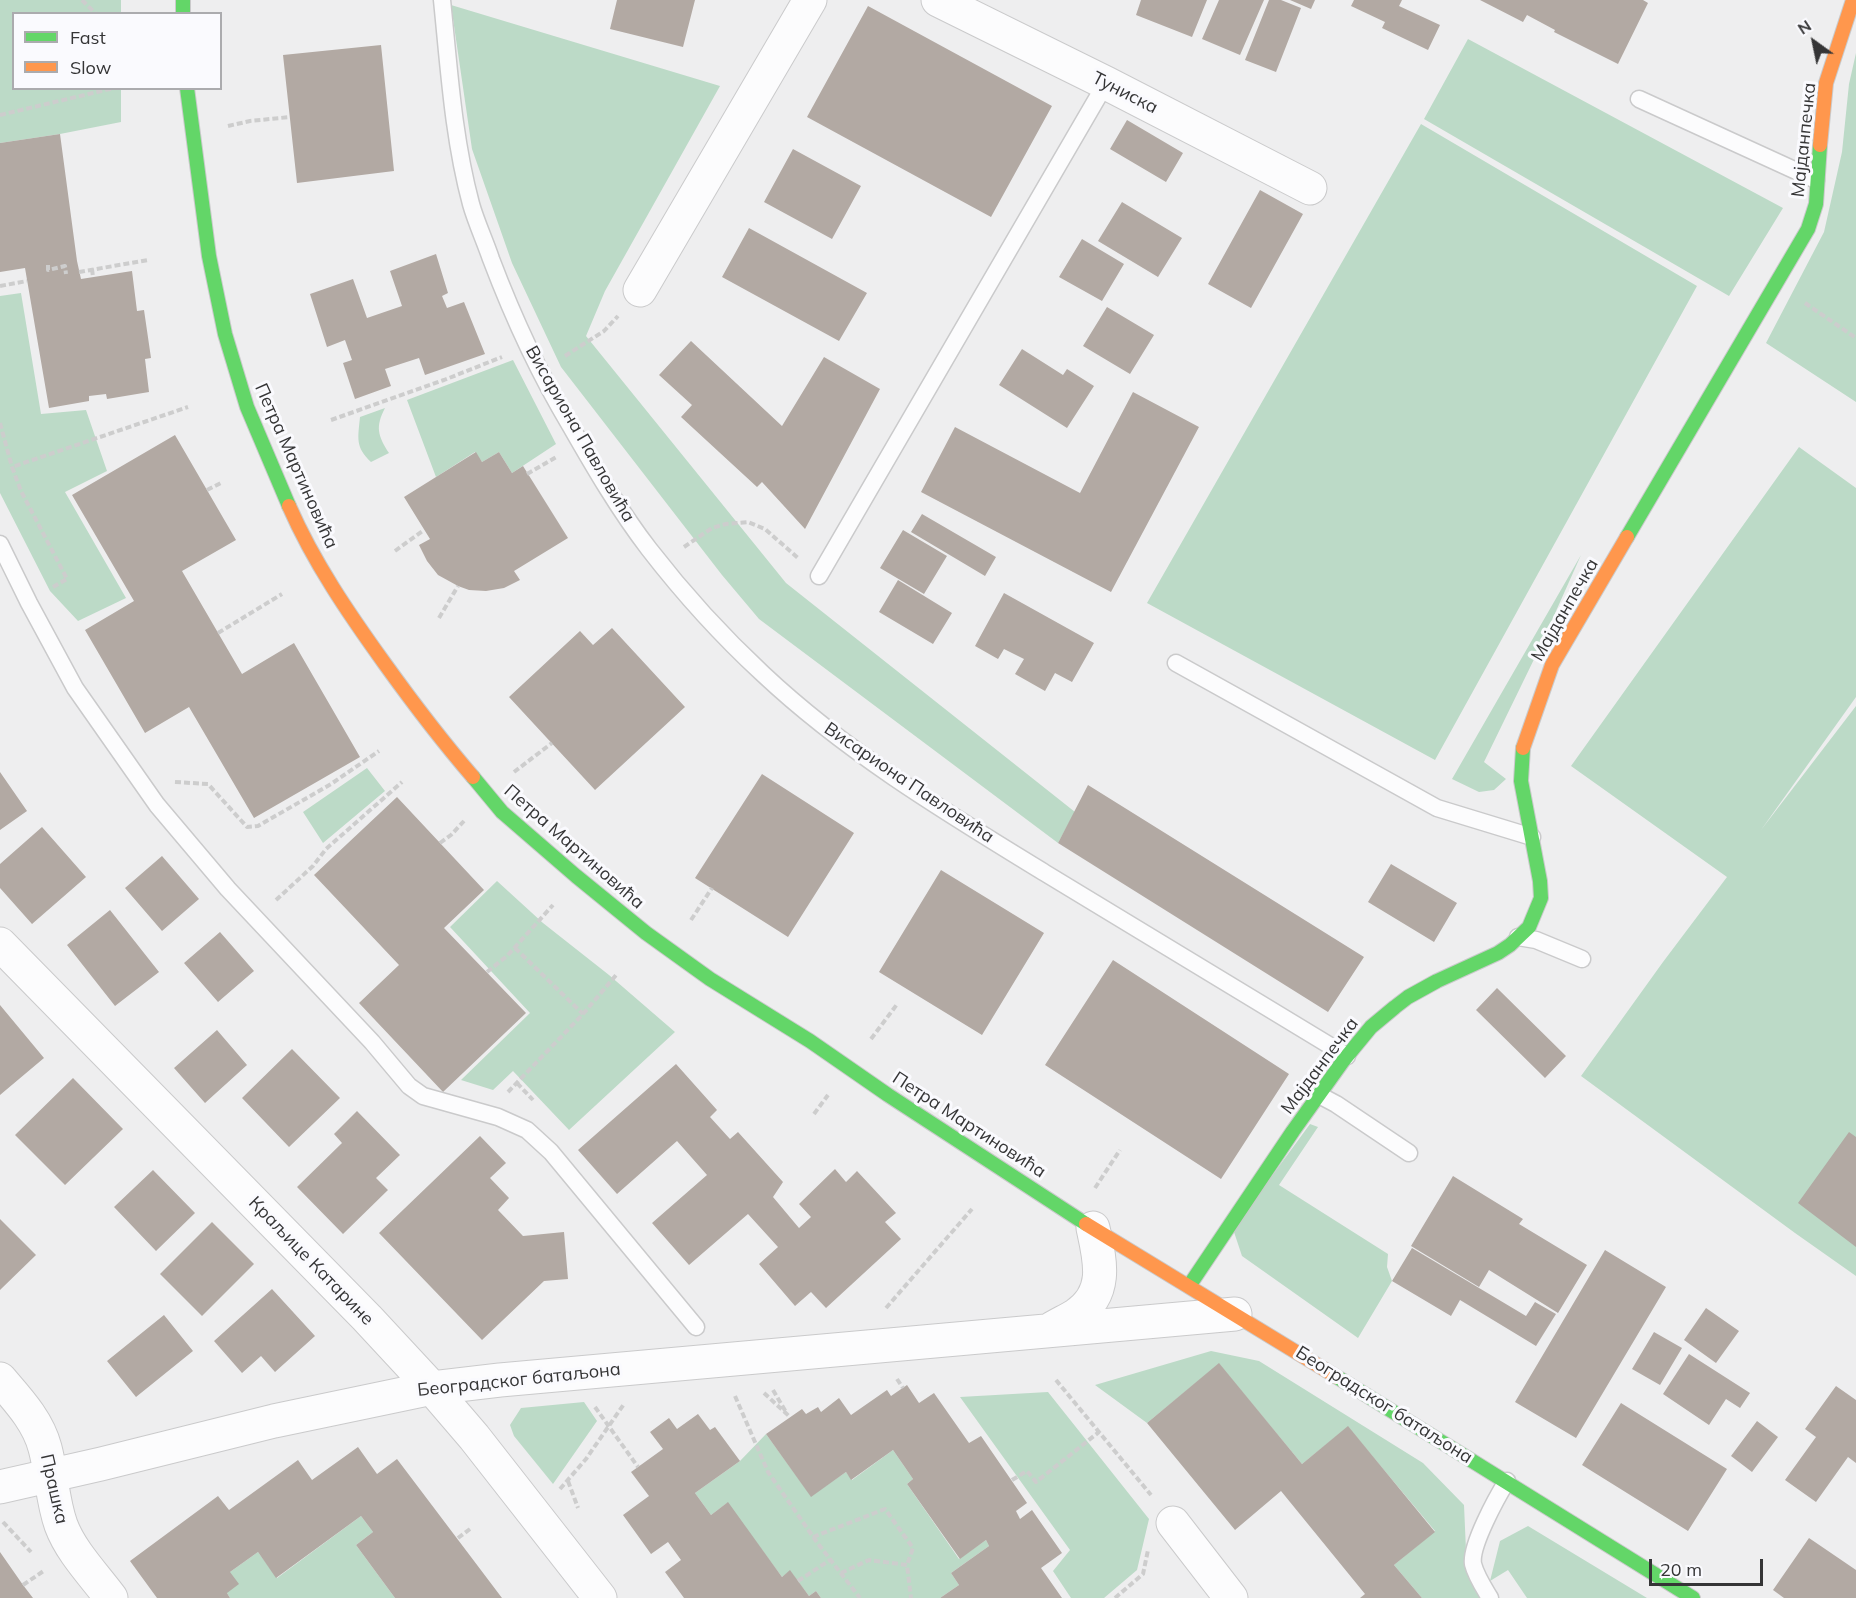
<!DOCTYPE html>
<meta charset="utf-8">
<style>
body{margin:0}
#map{position:relative;width:1856px;height:1598px;overflow:hidden;background:#eeeeef;font-family:Mulish,sans-serif}
canvas{display:block}
.legend{position:absolute;left:12px;top:12px;width:210px;height:78px;box-sizing:border-box;background:#fafafe;border:2px solid #ababae;margin:0;padding:8px 10px;list-style:none;font-size:18px;color:#353536}
.legend li{display:flex;align-items:center;gap:12px;height:30px}
.legend b{width:30px;border:2px solid #ababae}
.north{position:absolute;left:1784px;top:12px;width:60px;height:60px;-webkit-text-stroke:4px #fafafe;paint-order:stroke;rotate:327deg;font-size:16px;font-weight:700;line-height:24px;text-align:center;color:#353536}
.north::after{content:'';display:block;margin:auto;width:21px;height:27px;background:#353536;clip-path:polygon(50% 0,100% 100%,50% 72%,0 100%)}
.scale{position:absolute;left:1649px;top:1559px;width:114px;height:27px;box-sizing:border-box;border:3px solid #353536;border-top:0;padding-left:8px;font-size:18px;line-height:21px;white-space:nowrap;color:#353536;-webkit-text-stroke:4px #fafafe;paint-order:stroke}
</style>
<div id="map">
<canvas width="1856" height="1598"></canvas>
<ul class="legend">
<li><b style="height:8px;background:#63d668"></b>Fast</li>
<li><b style="height:8px;background:#ff974d"></b>Slow</li>
</ul>
<div class="north">N</div>
<div class="scale">20 m</div>
</div>
<script>
const ctx = document.querySelector('canvas').getContext('2d');
ctx.lineJoin = 'round';
function fillPath(path, color) {
  ctx.fillStyle = color;
  ctx.fill(path, 'evenodd');
}
function strokePath(path, color, width, dash) {
  ctx.strokeStyle = color;
  ctx.lineWidth = width;
  ctx.lineCap = dash ? 'butt' : 'round';
  ctx.setLineDash(dash || []);
  ctx.stroke(path);
}
function write(font, color, halo, rows, align = 'center') {
  ctx.font = font + ' Mulish,sans-serif';
  ctx.lineWidth = 6;
  ctx.setLineDash([]);
  ctx.textBaseline = 'middle';
  ctx.strokeStyle = halo;
  ctx.fillStyle = color;
  for (const [text, x, y, turn = 0] of rows) {
    ctx.save();
    ctx.translate(x, y);
    ctx.rotate((+turn || 0) * Math.PI / 180);
    ctx.textAlign = isNaN(turn) ? turn : align;
    if (halo) ctx.strokeText(text, 0, 0);
    ctx.fillText(text, 0, 0);
    ctx.restore();
  }
}
fillPath(new Path2D(`
 M 0,0 L 121,0 L 121,13 L 14,14 L 14,88 L 121,89 L 121,122 L 60,134 L 0,143 Z
 M 451,5 L 720,86 L 605,291 L 586,336 L 786,583 L 1075,812 L 1058,843 L 759,619 L 722,575 L 561,367 L 512,263 L 472,149 Z
 M 1468,39 L 1783,208 L 1729,296 L 1424,119 Z
 M 1856,53 L 1856,402 L 1766,343 L 1824,232 L 1842,152 L 1849,84 Z
 M 1421,124 L 1697,286 L 1435,760 L 1147,603 Z
 M 21,293 L 41,414 L 86,410 L 107,471 L 65,492 L 126,598 L 78,621 L 50,591 L 0,493 L 0,296 Z
 M 513,360 L 556,444 L 512,473 L 499,452 L 482,462 L 475,452 L 436,477 L 407,400 Z
 M 385,408 C 375,427 378,436 389,453 L 371,462 C 355,447 358,438 360,417 Z
 M 1799,447 L 1856,488 L 1856,697 L 1761,830 L 1856,706 L 1856,1276 L 1795,1233 L 1581,1076 L 1663,962 L 1727,877 L 1571,766 Z
 M 1581,555 L 1540,647 L 1484,762 L 1506,779 L 1494,790 L 1479,792 L 1452,779 Z
 M 367,768 L 385,791 L 323,843 L 303,812 Z
 M 497,881 L 543,923 L 609,975 L 675,1032 L 569,1130 L 513,1071 L 493,1090 L 461,1080 L 530,1013 L 450,927 Z
 M 1310,1124 L 1318,1127 L 1279,1185 L 1388,1254 L 1387,1267 L 1392,1281 L 1358,1338 L 1242,1256 L 1233,1229 Z
 M 1211,1351 L 1259,1361 L 1423,1463 L 1464,1505 L 1467,1573 L 1480,1598 L 1422,1598 L 1394,1565 L 1435,1531 L 1348,1427 L 1302,1464 L 1219,1364 L 1147,1423 L 1095,1385 Z
 M 1048,1392 L 1149,1519 L 1137,1570 L 1104,1598 L 1071,1598 L 1053,1571 L 1070,1550 L 960,1397 Z
 M 584,1402 L 597,1421 L 553,1484 L 514,1436 L 510,1425 L 521,1408 Z
 M 766,1434 L 811,1496 L 846,1472 L 852,1480 L 893,1450 L 913,1479 L 907,1484 L 959,1559 L 986,1540 L 989,1546 L 951,1573 L 959,1585 L 940,1598 L 821,1598 L 816,1591 L 809,1596 L 790,1571 L 782,1577 L 727,1503 L 711,1515 L 695,1493 L 740,1461 Z
 M 361,1516 L 373,1532 L 356,1545 L 395,1598 L 230,1598 L 227,1593 L 230,1572 L 258,1552 L 277,1578 Z
 M 1528,1526 L 1647,1598 L 1527,1598 L 1508,1570 L 1490,1581 L 1500,1541 Z`), '#bcdac7');
fillPath(new Path2D(`
 M 617,0 L 695,0 L 683,47 L 610,29 Z
 M 1141,0 L 1207,0 L 1192,37 L 1136,15 Z
 M 1219,0 L 1264,0 L 1240,55 L 1202,39 Z
 M 1269,0 L 1281,0 L 1301,8 L 1276,72 L 1245,60 Z
 M 1290,0 L 1315,0 L 1311,9 Z
 M 1354,0 L 1402,0 L 1399,6 L 1440,25 L 1428,50 L 1382,28 L 1385,22 L 1351,6 Z
 M 1480,0 L 1643,0 L 1648,3 L 1618,64 L 1554,32 L 1555,30 L 1527,15 L 1523,22 Z
 M 868,6 L 1052,106 L 991,217 L 807,117 Z
 M 381,45 L 394,171 L 297,183 L 283,55 Z
 M 1127,120 L 1183,153 L 1166,182 L 1110,149 Z
 M 60,134 L 77,261 L 81,279 L 132,271 L 137,311 L 144,310 L 151,358 L 145,359 L 149,392 L 107,399 L 106,394 L 89,396 L 89,401 L 49,408 L 25,268 L 0,272 L 0,143 Z
 M 793,149 L 861,186 L 832,239 L 764,202 Z
 M 1260,190 L 1303,214 L 1251,308 L 1208,284 Z
 M 1122,202 L 1182,238 L 1158,277 L 1098,241 Z
 M 749,228 L 867,293 L 839,341 L 722,277 Z
 M 1082,239 L 1124,264 L 1102,301 L 1059,277 Z
 M 436,254 L 448,293 L 442,296 L 447,308 L 464,302 L 485,354 L 425,375 L 419,358 L 385,369 L 391,386 L 355,399 L 343,363 L 352,360 L 345,340 L 327,347 L 310,294 L 353,279 L 367,318 L 402,306 L 390,271 Z
 M 1107,307 L 1154,335 L 1130,374 L 1083,346 Z
 M 691,341 L 782,426 L 824,357 L 880,389 L 805,529 L 762,482 L 757,487 L 681,417 L 692,405 L 659,375 Z
 M 1022,349 L 1063,375 L 1067,369 L 1094,386 L 1067,428 L 999,385 Z
 M 1133,392 L 1199,427 L 1111,592 L 921,492 L 955,427 L 1080,493 Z
 M 175,435 L 236,540 L 182,571 L 242,674 L 294,643 L 360,757 L 254,818 L 189,707 L 145,733 L 85,630 L 134,601 L 72,495 Z
 M 476,452 L 482,462 L 499,452 L 512,473 L 523,466 L 568,538 L 514,571 L 520,580 L 504,588 L 486,591 L 469,590 L 458,586 L 438,575 L 427,561 L 419,545 L 430,539 L 404,497 Z
 M 922,514 L 996,557 L 985,576 L 911,532 Z
 M 903,530 L 947,556 L 924,594 L 880,568 Z
 M 898,580 L 952,613 L 933,644 L 879,612 Z
 M 1004,593 L 1094,643 L 1072,682 L 1055,673 L 1045,691 L 1015,674 L 1024,659 L 1004,649 L 998,659 L 975,646 Z
 M 612,628 L 685,707 L 595,790 L 509,697 L 580,631 L 593,645 Z
 M 0,772 L 27,811 L 0,830 Z
 M 762,774 L 854,833 L 788,937 L 695,878 Z
 M 1088,785 L 1364,957 L 1328,1012 L 1058,843 Z
 M 397,797 L 484,890 L 444,928 L 526,1013 L 443,1092 L 359,1003 L 399,965 L 314,875 Z
 M 42,827 L 86,877 L 32,924 L 0,888 L 0,864 Z
 M 162,856 L 199,899 L 162,931 L 125,888 Z
 M 1391,864 L 1457,903 L 1434,942 L 1368,902 Z
 M 941,870 L 1044,933 L 982,1035 L 879,972 Z
 M 110,910 L 159,972 L 115,1006 L 67,945 Z
 M 220,932 L 254,971 L 218,1002 L 184,963 Z
 M 1113,960 L 1289,1074 L 1221,1179 L 1045,1065 Z
 M 1497,988 L 1566,1056 L 1545,1078 L 1476,1010 Z
 M 0,1005 L 44,1058 L 0,1095 Z
 M 217,1030 L 247,1065 L 205,1103 L 174,1068 Z
 M 292,1049 L 340,1098 L 289,1147 L 242,1098 Z
 M 676,1064 L 717,1110 L 710,1117 L 730,1139 L 738,1132 L 783,1182 L 773,1197 L 799,1228 L 811,1217 L 799,1204 L 835,1169 L 846,1182 L 857,1171 L 896,1213 L 885,1222 L 901,1239 L 826,1308 L 811,1292 L 795,1306 L 759,1264 L 778,1247 L 748,1214 L 689,1265 L 652,1223 L 707,1175 L 677,1141 L 617,1194 L 578,1150 Z
 M 73,1078 L 123,1129 L 65,1185 L 15,1135 Z
 M 357,1111 L 400,1155 L 376,1178 L 388,1190 L 343,1234 L 297,1187 L 342,1143 L 334,1134 Z
 M 1849,1132 L 1856,1137 L 1856,1247 L 1798,1203 Z
 M 480,1136 L 506,1163 L 490,1178 L 509,1198 L 498,1210 L 523,1236 L 564,1232 L 568,1279 L 544,1281 L 482,1340 L 379,1233 Z
 M 153,1170 L 195,1213 L 156,1251 L 114,1207 Z
 M 1453,1176 L 1523,1219 L 1519,1224 L 1587,1265 L 1558,1313 L 1489,1270 L 1479,1287 L 1411,1246 Z
 M 0,1219 L 36,1255 L 0,1290 Z
 M 212,1222 L 254,1264 L 202,1316 L 160,1274 Z
 M 1412,1248 L 1526,1316 L 1535,1302 L 1556,1314 L 1536,1346 L 1460,1300 L 1451,1316 L 1392,1281 Z
 M 1605,1250 L 1666,1287 L 1576,1438 L 1515,1402 Z
 M 272,1289 L 315,1336 L 275,1372 L 261,1356 L 242,1373 L 214,1341 Z
 M 1706,1308 L 1739,1331 L 1716,1363 L 1684,1340 Z
 M 164,1315 L 193,1351 L 136,1397 L 107,1361 Z
 M 1654,1332 L 1682,1348 L 1660,1385 L 1632,1369 Z
 M 1689,1354 L 1750,1393 L 1740,1408 L 1726,1399 L 1709,1425 L 1663,1394 Z
 M 1219,1363 L 1302,1464 L 1348,1426 L 1435,1532 L 1394,1565 L 1422,1598 L 1360,1598 L 1365,1594 L 1281,1491 L 1235,1530 L 1147,1423 Z
 M 907,1385 L 919,1403 L 934,1393 L 969,1443 L 981,1436 L 1027,1503 L 1016,1511 L 1020,1519 L 1032,1510 L 1062,1553 L 1041,1568 L 1062,1598 L 940,1598 L 959,1585 L 951,1573 L 989,1546 L 986,1540 L 960,1559 L 907,1484 L 913,1479 L 893,1450 L 851,1480 L 846,1472 L 811,1497 L 766,1434 L 802,1409 L 806,1414 L 818,1407 L 821,1412 L 839,1398 L 851,1415 L 887,1390 L 891,1396 Z
 M 1836,1386 L 1856,1400 L 1856,1463 L 1848,1457 L 1816,1502 L 1785,1480 L 1816,1437 L 1805,1429 Z
 M 1621,1403 L 1727,1469 L 1688,1531 L 1582,1465 Z
 M 698,1414 L 710,1430 L 715,1427 L 740,1461 L 695,1493 L 711,1515 L 728,1502 L 782,1577 L 790,1570 L 809,1596 L 816,1591 L 821,1598 L 684,1598 L 665,1572 L 681,1560 L 668,1542 L 651,1554 L 623,1515 L 649,1496 L 631,1472 L 663,1449 L 650,1432 L 669,1418 L 677,1429 Z
 M 1757,1421 L 1778,1437 L 1752,1472 L 1731,1456 Z
 M 358,1447 L 377,1474 L 397,1459 L 502,1598 L 395,1598 L 356,1545 L 373,1532 L 361,1516 L 276,1578 L 258,1552 L 230,1572 L 239,1584 L 227,1593 L 230,1598 L 157,1598 L 130,1561 L 218,1496 L 229,1510 L 298,1460 L 312,1480 Z
 M 1809,1538 L 1856,1570 L 1856,1598 L 1784,1598 L 1773,1590 Z
 M 0,1552 L 23,1585 L 33,1598 L 0,1598 Z`), '#b2a9a3');
const lane = new Path2D(`
 M 442,0 C 449,68 453,137 471,204 C 476,222 485,241 491,259 C 513,317 538,372 570,425 C 594,467 619,510 649,549 C 683,593 722,636 763,674 C 847,753 947,813 1045,873 C 1145,934 1246,995 1347,1056
 M 1639,99 L 1816,180
 M 0,544 L 29,603 L 75,688 L 157,805 L 228,889 L 372,1042 L 409,1086 L 423,1096 L 498,1117 L 527,1130 L 551,1152 L 696,1327
 M 819,576 L 1106,83
 M 1176,663 L 1437,808 L 1532,837
 M 1518,937 L 1536,940 L 1582,959
 M 1319,1095 L 1336,1104 L 1409,1153
 M 1490,1598 C 1484,1588 1476,1576 1473,1564 C 1470,1546 1497,1497 1507,1481`);
const street = new Path2D(`
 M 938,0 L 1106,83 L 1310,188
 M 640,290 L 810,0
 M 0,944 L 367,1318 L 432,1388 L 474,1437 L 600,1598
 M 1051,1329 C 1059,1324 1068,1320 1076,1315 C 1109,1293 1100,1260 1093,1228
 M 0,1379 C 18,1400 38,1421 45,1448 C 52,1474 52,1500 61,1525 C 71,1552 94,1575 111,1598
 M 0,1487 L 101,1464 L 274,1421 L 432,1388 L 500,1380 L 1235,1314
 M 1173,1523 L 1231,1598`);
const fast = new Path2D(`
 M 183,0 L 183,14
 M 187,88 L 209,256 L 225,334 L 247,407 L 289,506
 M 1627,537 L 1808,229 L 1816,204 L 1820,145
 M 473,777 L 502,812 L 576,876 L 646,933 L 710,979 L 810,1041 L 888,1095 L 1086,1224
 M 1189,1286 L 1293,1131 L 1343,1061 L 1371,1027 L 1395,1007 L 1408,997 L 1437,981 L 1498,953 L 1510,945 L 1529,927 L 1541,898 L 1540,881 L 1521,781 L 1523,748
 M 1337,1377 L 1693,1598`);
const slow = new Path2D(`
 M 1820,145 L 1826,83 L 1853,0
 M 289,506 C 314,563 349,614 385,664 C 413,703 442,741 473,777
 M 1523,748 L 1552,665 L 1627,537
 M 1086,1224 L 1337,1377`);
strokePath(lane, '#cacacb', 19);
strokePath(street, '#cacacb', 35);
strokePath(fast, '#cacacb', 16);
strokePath(slow, '#cacacb', 16);
strokePath(new Path2D(`
 M 82,0 L 96,14
 M 0,115 L 114,88
 M 228,126 L 250,121 L 290,117
 M 48,265 L 48,270 L 65,266 L 66,274
 M 92,269 L 93,277
 M 79,272 L 148,260
 M 0,286 L 27,281
 M 1805,303 L 1856,338
 M 565,356 L 604,331 L 618,316
 M 331,420 L 444,380 L 502,357
 M 0,423 L 12,467
 M 527,474 L 558,456
 M 207,490 L 221,483
 M 684,547 L 712,528 L 726,524 L 748,522 L 765,529 L 798,558
 M 395,551 L 424,530
 M 53,587 L 67,579 L 21,491 L 12,467 L 188,407
 M 439,618 L 458,586
 M 218,633 L 282,594
 M 514,772 L 552,743
 M 175,782 L 208,784 L 247,827 L 258,826 L 331,784 L 379,751
 M 440,843 L 451,835 L 464,821
 M 276,900 L 313,866 L 326,849 L 402,782
 M 691,920 L 712,888
 M 515,948 L 583,1014
 M 487,972 L 507,956 L 553,905
 M 871,1039 L 898,1003
 M 517,1083 L 533,1100
 M 508,1092 L 583,1014 L 617,974
 M 814,1114 L 828,1095
 M 1095,1188 L 1120,1150
 M 886,1308 L 972,1209
 M 897,1379 L 903,1388
 M 1056,1380 L 1151,1495
 M 773,1390 L 786,1412
 M 764,1393 L 790,1417
 M 735,1396 L 768,1472 L 816,1541 L 860,1598
 M 595,1407 L 638,1467
 M 1012,1480 L 1027,1471 L 1036,1482 L 1099,1432
 M 568,1481 L 578,1508
 M 560,1489 L 586,1459 L 624,1404
 M 3,1522 L 31,1552
 M 813,1537 L 885,1509 L 913,1548 L 907,1565
 M 458,1538 L 470,1529
 M 841,1573 L 869,1560 L 907,1565 L 911,1598
 M 798,1581 L 830,1560
 M 23,1585 L 45,1570
 M 1115,1598 L 1143,1574 L 1148,1550`), '#cdcdcd', 4, [6, 3]);
strokePath(lane, '#fcfcfd', 16);
strokePath(street, '#fcfcfd', 33);
strokePath(fast, '#63d668', 14);
strokePath(slow, '#ff974d', 14);
write('18px', '#353536', '#fafafe', [
 ["Туниска",1125,93,27],
 ["Мајданпечка",1804,140,-84],
 ["Висариона Павловића",580,434,60],
 ["Петра Мартиновића",296,466,66],
 ["Мајданпечка",1565,610,-60],
 ["Висариона Павловића",909,783,34],
 ["Петра Мартиновића",574,847,41],
 ["Мајданпечка",1320,1066,-53],
 ["Петра Мартиновића",969,1125,33],
 ["Краљице Катарине",311,1261,46],
 ["Београдског батаљона",519,1380,-6],
 ["Београдског батаљона",1384,1405,32],
 ["Прашка",54,1489,77]
]);
</script>
